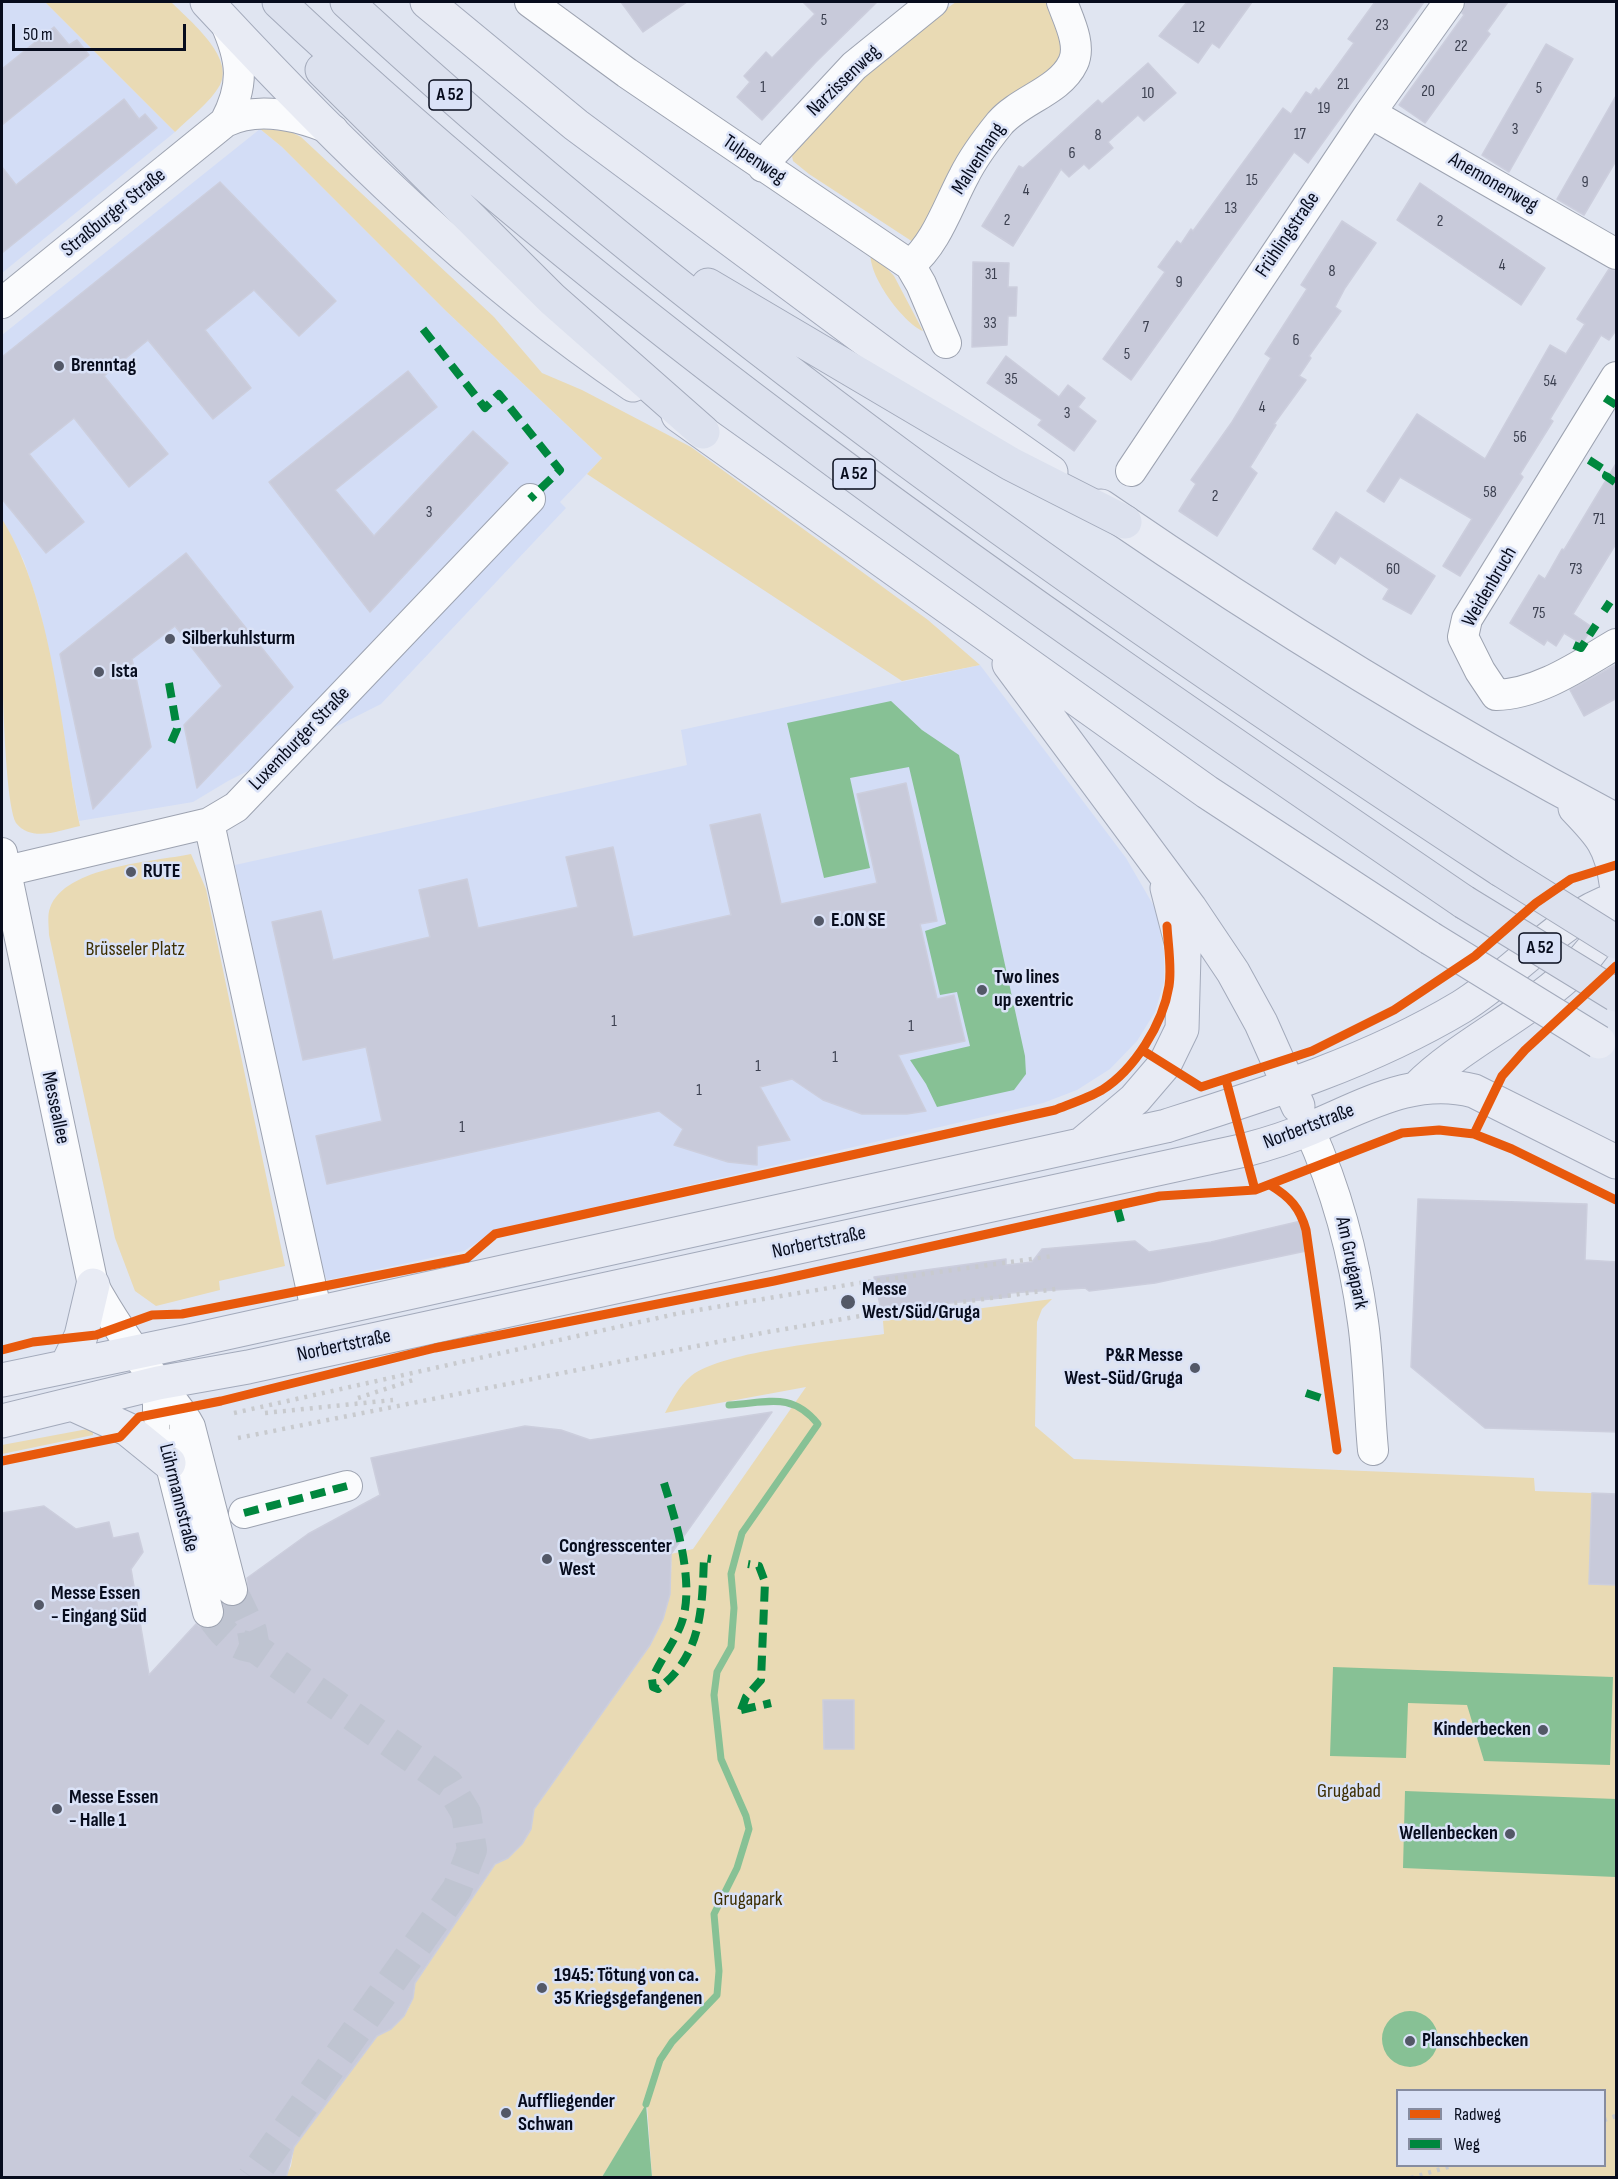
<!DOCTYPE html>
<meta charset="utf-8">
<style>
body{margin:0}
#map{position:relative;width:1618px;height:2179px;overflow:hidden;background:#e0e5f1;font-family:"Sofia Sans Condensed",sans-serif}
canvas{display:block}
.frame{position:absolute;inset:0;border:3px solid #070c1d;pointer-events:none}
.legend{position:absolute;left:1396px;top:2089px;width:210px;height:78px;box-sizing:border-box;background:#dae2f7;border:2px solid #868ca0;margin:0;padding:8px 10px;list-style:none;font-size:18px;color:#070c1d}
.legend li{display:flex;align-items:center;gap:12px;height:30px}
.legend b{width:30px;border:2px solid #868ca0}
.scale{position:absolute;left:12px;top:24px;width:174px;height:27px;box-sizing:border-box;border:3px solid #070c1d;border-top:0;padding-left:8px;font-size:18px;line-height:21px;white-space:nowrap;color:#070c1d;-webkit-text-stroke:4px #dae2f7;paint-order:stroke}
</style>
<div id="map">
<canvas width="1618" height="2179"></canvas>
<div class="frame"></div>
<ul class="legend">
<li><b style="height:8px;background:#e8590c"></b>Radweg</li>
<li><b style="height:8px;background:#00873e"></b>Weg</li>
</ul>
<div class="scale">50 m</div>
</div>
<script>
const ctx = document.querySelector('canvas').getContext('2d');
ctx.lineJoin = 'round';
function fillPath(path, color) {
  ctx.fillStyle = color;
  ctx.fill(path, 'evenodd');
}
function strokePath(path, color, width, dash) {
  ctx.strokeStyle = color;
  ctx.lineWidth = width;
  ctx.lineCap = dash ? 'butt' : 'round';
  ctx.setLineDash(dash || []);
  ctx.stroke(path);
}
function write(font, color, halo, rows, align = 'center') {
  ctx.font = font + ' "Sofia Sans Condensed",sans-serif';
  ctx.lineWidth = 5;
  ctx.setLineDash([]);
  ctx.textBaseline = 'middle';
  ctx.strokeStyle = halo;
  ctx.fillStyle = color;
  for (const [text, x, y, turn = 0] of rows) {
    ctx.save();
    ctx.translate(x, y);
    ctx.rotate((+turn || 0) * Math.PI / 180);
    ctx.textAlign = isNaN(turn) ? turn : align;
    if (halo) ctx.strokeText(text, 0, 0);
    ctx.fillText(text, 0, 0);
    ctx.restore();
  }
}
fillPath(new Path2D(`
 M 2,2 L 45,2 L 175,132 L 2,273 Z
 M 260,129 L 282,147 L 446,311 L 602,458 L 560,502 L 566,508 L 381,704 L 228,781 L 193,802 L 79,821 L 40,610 L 24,561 L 2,519 L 2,335 Z
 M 980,665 L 1126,858 L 1155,908 L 1164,951 L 1164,982 L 1155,1012 L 1137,1041 L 1110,1069 L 1077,1090 L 1043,1103 L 496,1230 L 464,1251 L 327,1280 L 319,1262 L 235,865 L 687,765 L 681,730 Z`), '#d3ddf6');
fillPath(new Path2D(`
 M 45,2 L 171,2 C 189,20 235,57 220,85 C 210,103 189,118 175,132 Z
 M 956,2 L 1049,2 L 1064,44 L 1064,55 L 913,242 L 809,174 L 793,161 L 792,156 L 868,71 L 898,42 Z
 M 260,129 L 289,131 L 301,137 L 494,317 L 542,373 L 582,390 L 691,447 L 928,620 L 980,665 L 902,681 L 587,474 L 602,458 L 446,311 L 282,147 Z
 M 871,251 L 894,276 L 923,331 C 903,323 866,273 871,251 Z
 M 2,519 C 54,603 60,729 80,826 C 60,830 32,843 16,823 C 0,791 1,571 2,519 Z
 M 191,854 L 206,889 L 285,1266 L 219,1281 L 220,1290 L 156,1306 L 135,1291 L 115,1238 L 49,935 C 49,927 47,915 50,908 C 65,866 153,862 191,854 Z
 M 1052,1299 L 1042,1309 L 1037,1322 L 1035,1426 L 1074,1459 L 1534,1478 L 1535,1491 L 1616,1494 L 1616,2177 L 652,2177 L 647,2105 L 602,2177 L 285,2178 L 291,2166 L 294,2147 L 377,2036 C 400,2026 414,2008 415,1983 L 496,1863 C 520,1854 532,1834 534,1809 L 650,1645 C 666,1616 673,1588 671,1554 L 693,1549 L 806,1387 L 665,1413 C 672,1400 679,1386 691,1376 C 725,1350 838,1341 884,1334 L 883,1321 ZM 1398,2090 L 1604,2090 L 1604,2166 L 1398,2166 Z
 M 93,1428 L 93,1435 L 2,1454 L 2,1445 Z`), '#e9dab4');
fillPath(new Path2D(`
 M 891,701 L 922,730 L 959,755 L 1025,1056 L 1026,1074 L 1014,1090 L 937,1107 L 926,1084 L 910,1060 L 970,1046 L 957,992 L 940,995 L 925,931 L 946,924 L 909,767 L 850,778 L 870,868 L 824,878 L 787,723 Z
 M 1333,1667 L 1613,1677 L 1610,1765 L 1484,1761 L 1467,1705 L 1408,1703 L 1406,1758 L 1330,1756 Z
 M 1405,1791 L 1616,1799 L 1616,1877 L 1403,1868 Z
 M1382 2039a28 28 0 1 1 56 0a28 28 0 1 1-56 0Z
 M 646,2104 L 652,2177 L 602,2177 Z`), '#87c195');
strokePath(new Path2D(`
 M 646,2104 L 660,2060 L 672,2042 L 717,1995 L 719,1971 L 714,1914 L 737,1868 L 749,1829 L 746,1816 L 721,1759 L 714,1695 L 717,1672 L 731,1647 L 734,1608 L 731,1574 L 742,1533 L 818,1424 C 791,1391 767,1403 729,1405`), '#87c195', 7);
const building = new Path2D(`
 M 621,2 L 687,2 L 643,32 Z
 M 803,2 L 877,2 L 816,62 L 762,120 L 737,97 L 750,82 L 744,76 L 766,52 L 772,58 L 815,14 Z
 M 1187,2 L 1252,2 L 1219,48 L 1212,43 L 1198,63 L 1159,36 Z
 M 1375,2 L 1424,2 L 1308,163 L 1294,152 L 1131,380 L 1103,359 L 1165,272 L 1158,267 L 1177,241 L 1181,244 L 1191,229 L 1193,231 L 1283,108 L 1291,114 L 1306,92 L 1311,95 L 1316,88 L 1319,91 L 1354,43 L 1348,39 Z
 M 1466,2 L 1508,2 L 1487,31 L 1490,34 L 1425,123 L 1399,105 L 1464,15 L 1462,13 Z
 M 54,27 L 69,45 L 77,40 L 89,55 L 2,125 L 2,69 Z
 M 1546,44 L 1573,59 L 1509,172 L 1482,155 Z
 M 1148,63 L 1176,93 L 1144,121 L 1138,115 L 1108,142 L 1113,148 L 1089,169 L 1084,164 L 1069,177 L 1061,169 L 1013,246 L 982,226 L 1019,166 L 1023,168 L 1098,100 L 1102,104 Z
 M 1617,94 L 1617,159 L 1584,215 L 1557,199 Z
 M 124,99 L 139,119 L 145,114 L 157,128 L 2,253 L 2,167 L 16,185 Z
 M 220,182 L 336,301 L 299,336 L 254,290 L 205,330 L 251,388 L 213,419 L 148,340 L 104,376 L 168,454 L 129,487 L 74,418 L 29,454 L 84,522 L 46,553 L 2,499 L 2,357 Z
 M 1420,183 L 1545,268 L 1521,305 L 1397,220 Z
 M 1342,221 L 1376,243 L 1345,288 L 1335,307 L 1341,311 L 1309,356 L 1311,358 L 1299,376 L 1306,380 L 1274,424 L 1276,425 L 1250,467 L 1257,473 L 1217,536 L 1179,511 L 1196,484 L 1191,480 L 1232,422 L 1271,358 L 1265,354 L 1307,289 L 1301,285 Z
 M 973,262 L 1009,263 L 1008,287 L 1017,287 L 1016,316 L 1008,316 L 1007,345 L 972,347 Z
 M 1609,269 L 1617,271 L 1617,329 L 1609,340 L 1601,335 L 1550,419 L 1553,421 L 1520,474 L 1523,477 L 1460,576 L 1443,566 L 1472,519 L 1400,477 L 1384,502 L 1367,491 L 1417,414 L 1485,459 L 1550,345 L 1566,354 L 1585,324 L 1577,319 Z
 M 1006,356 L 1059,397 L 1068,385 L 1085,398 L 1078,407 L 1096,421 L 1074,451 L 1038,425 L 1042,420 L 987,383 Z
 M 408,371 L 437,407 L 335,490 L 374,536 L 473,431 L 508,463 L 370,612 L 269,482 Z
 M 1617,462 L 1617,542 L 1573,614 L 1592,627 L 1582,644 L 1564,633 L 1556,646 L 1547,640 L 1544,645 L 1510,623 L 1539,575 L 1545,579 L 1562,549 L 1564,550 Z
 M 1336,512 L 1435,576 L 1411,614 L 1383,599 L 1389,589 L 1340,556 L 1335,564 L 1313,549 Z
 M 186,553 L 293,687 L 197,788 L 184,725 L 222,686 L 175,626 L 132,659 L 151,747 L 93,809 L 60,654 Z
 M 1617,664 L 1617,698 L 1584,716 L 1570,690 Z
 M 906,783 L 937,921 L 920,924 L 937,999 L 954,995 L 965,1041 L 898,1055 L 926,1111 L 907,1114 L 862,1114 L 823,1100 L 792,1079 L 760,1087 L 790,1140 L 757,1146 L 757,1165 L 728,1162 L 674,1145 L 683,1129 L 659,1111 L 327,1184 L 316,1136 L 382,1121 L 366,1047 L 303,1060 L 272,922 L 321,911 L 333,960 L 430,937 L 419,890 L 467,879 L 478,928 L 578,907 L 566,857 L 613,847 L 633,937 L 731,915 L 710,825 L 760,814 L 781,904 L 877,883 L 857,794 Z
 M 1418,1199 L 1587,1204 L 1585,1260 L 1617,1262 L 1617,1432 L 1485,1428 L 1411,1367 Z
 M 1301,1221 L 1306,1251 L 1155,1283 L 1089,1291 L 1085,1288 L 1010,1293 L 1010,1297 L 881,1310 L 874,1277 L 1006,1259 L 1006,1265 L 1032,1262 L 1042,1249 L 1135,1241 L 1149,1252 L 1211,1242 Z
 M 772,1412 L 671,1554 L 670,1594 L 663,1619 L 650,1645 L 534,1809 L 531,1829 L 522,1844 L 508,1858 L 495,1864 L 415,1983 L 413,1998 L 404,2016 L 391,2029 L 377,2036 L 294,2147 L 286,2178 L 2,2178 L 2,1513 L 44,1506 L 76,1529 L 109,1522 L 113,1538 L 138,1533 L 143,1552 L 131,1569 L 149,1675 L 196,1624 L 204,1629 L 213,1629 L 224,1617 L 224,1605 L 236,1607 L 244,1602 L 249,1594 L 247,1578 L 308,1534 L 380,1495 L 371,1458 L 525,1426 L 561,1430 L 590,1440 Z
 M 1592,1493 L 1617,1494 L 1617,1585 L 1589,1584 Z
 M 823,1700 L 854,1700 L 854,1749 L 824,1749 Z`);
fillPath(building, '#c8cada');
strokePath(building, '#cccedd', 1.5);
strokePath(new Path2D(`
 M 232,1590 L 252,1631 L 255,1648
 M 208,1612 C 221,1630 231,1646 255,1648 L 448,1783 L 466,1813 L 472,1850 L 457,1889 L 252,2178`), '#bfc4d1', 30, [30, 15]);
const minor = new Path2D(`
 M 530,2 L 627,73 L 910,265 L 921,284 L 946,343
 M 225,22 C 242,60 245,84 225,122
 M 1370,113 L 1616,254
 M 763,167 L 774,152 L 854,66 L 933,2
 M 910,265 C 936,244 948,206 964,176 C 973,158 987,139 1000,123 C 1020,100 1060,91 1073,63 C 1082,45 1068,19 1062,2
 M 2,303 L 225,122 C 259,105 300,116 333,130
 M 1616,377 L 1467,619 L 1463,637 L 1480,671 L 1496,695 C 1539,694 1580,665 1616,644
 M 1131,471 L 1370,113 L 1449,2
 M 209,823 L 317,1314
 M 2,853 L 93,1285 C 111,1318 134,1351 157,1382 C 169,1398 181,1409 190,1427 L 232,1590
 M 6,871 L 209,823 L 236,807 L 530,499
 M 1309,1129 C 1337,1191 1354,1255 1363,1322 C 1369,1364 1369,1408 1373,1450
 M 158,1383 L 158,1414 L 208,1612
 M 244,1513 L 347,1486`);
const major = new Path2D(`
 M 207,2 C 336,141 475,279 633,385
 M 427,2 L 576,125 L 898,364 L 1051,472
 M 678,415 L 1207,792 L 1430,938
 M 1101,506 C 1267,620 1438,726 1616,820
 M 1009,664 L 1190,908 L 1233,972 L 1261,1023 L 1298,1106
 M 1575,808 C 1600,834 1611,845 1616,883
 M 1418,1087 C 1475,1029 1590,989 1615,907
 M 1083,1143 L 1135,1099 L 1165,1064 L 1182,1029 L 1184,954 L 1167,888
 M 67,1365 L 81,1336 L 93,1285
 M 2,1380 L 194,1340 L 1166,1126 C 1267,1094 1369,1062 1461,1007 C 1514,975 1558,918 1616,899
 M 74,1405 L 127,1429 L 169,1463
 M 2,1421 L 158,1383 L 248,1367 L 1245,1150 C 1268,1144 1290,1137 1311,1128 C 1364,1106 1415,1075 1474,1091 L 1616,1162`);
const highway = new Path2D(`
 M 279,2 C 641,343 1055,622 1464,902
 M 347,2 C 701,329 1099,606 1501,870
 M 322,70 L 552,299 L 703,432
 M 708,285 L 1011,464 L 1125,522`);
strokePath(minor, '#9da3b1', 32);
strokePath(major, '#a3aabb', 35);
strokePath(highway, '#a3aabb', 35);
strokePath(minor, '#fafbfd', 30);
strokePath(major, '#e8ebf4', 33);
strokePath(highway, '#dce1ee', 33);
strokePath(new Path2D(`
 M 358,1398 L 413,1380
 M 234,1413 L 680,1313 L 853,1284 L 1053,1256
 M 265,1413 L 393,1400
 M 169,1427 L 170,1427
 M 238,1438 L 762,1333 L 860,1316 L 1056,1289
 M 173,1451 L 177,1450
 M 1604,2120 L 1616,2116
 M 1411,2178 L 1451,2166`), '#c8cace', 4.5, [3, 6]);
const majorBridge = new Path2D(`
 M 1430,938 L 1599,1042`);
const highwayBridge = new Path2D(`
 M 1501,870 L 1616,942
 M 1464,902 L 1616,995`);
strokePath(majorBridge, '#a3aabb', 35, []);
strokePath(highwayBridge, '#a3aabb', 35, []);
strokePath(majorBridge, '#e8ebf4', 33);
strokePath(highwayBridge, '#dce1ee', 33);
strokePath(new Path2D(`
 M 423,329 L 485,408 L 499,394 L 560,470 L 530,499
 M 1605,398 L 1616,405
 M 1589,460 L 1608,472 L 1606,476 L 1616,483
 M 1604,611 L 1610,602
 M 1574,645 L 1581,648 L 1596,625
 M 169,683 L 177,729 L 171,743
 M 1117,1207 L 1122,1225
 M 1306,1393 L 1330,1401
 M 664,1483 C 676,1522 697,1587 680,1627 C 672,1645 660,1661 652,1679 L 653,1687 L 658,1689 C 702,1655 702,1609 704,1558 L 711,1559
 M 244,1513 L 347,1486
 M 741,1710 L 746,1697 L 761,1680 L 765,1582 L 759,1566 L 748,1564
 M 741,1710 L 771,1703`), '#00873e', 8, [15, 8]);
strokePath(new Path2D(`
 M 1142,1050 L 1201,1087 L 1312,1051 L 1394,1010 L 1475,956 L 1536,903 L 1571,879 L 1616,865
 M 1226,1080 L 1255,1190
 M 1474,1134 L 1502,1076 L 1525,1050 L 1616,966
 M 1270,1185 C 1290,1197 1300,1208 1306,1230 L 1337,1450
 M 2,1350 L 33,1342 L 96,1335 L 152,1315 L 182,1314 L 467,1258 L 495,1234 L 1055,1110 C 1070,1104 1088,1098 1102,1090 C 1134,1070 1163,1024 1169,986 C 1172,968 1168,945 1167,926
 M 2,1461 L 120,1437 L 139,1417 L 221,1401 L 435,1348 L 774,1281 L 1160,1196 L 1255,1190 L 1402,1133 L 1439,1130 L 1474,1134 L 1512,1149 L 1616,1200`), '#e8590c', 9);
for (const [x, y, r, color] of [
 [59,366,6,"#535867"],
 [170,639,6,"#535867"],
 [99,672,6,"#535867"],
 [131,872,6,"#535867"],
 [819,921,6,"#535867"],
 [982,990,6,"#535867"],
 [848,1302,8,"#535867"],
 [1195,1368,6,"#535867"],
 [547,1559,6,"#535867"],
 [39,1605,6,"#535867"],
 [1543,1730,6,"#535867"],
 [57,1809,6,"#535867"],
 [1510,1834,6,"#535867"],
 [542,1988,6,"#535867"],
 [1410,2041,6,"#535867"],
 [506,2113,6,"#535867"]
]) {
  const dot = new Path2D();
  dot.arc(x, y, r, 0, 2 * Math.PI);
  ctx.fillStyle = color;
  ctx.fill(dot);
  strokePath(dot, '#dae2f7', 2);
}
write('16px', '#3c4050', null, [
 ["5",824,21],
 ["23",1382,26],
 ["12",1199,28],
 ["22",1461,47],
 ["21",1343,85],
 ["1",763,88],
 ["5",1539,89],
 ["20",1428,92],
 ["10",1148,94],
 ["19",1324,109],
 ["3",1515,130],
 ["17",1300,135],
 ["8",1098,136],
 ["6",1072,154],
 ["15",1252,181],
 ["9",1585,183],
 ["4",1026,191],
 ["13",1231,209],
 ["2",1007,221],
 ["2",1440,222],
 ["4",1502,266],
 ["8",1332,272],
 ["31",991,275],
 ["9",1179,283],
 ["33",990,324],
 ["7",1146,328],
 ["6",1296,341],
 ["5",1127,355],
 ["35",1011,380],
 ["54",1550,382],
 ["4",1262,408],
 ["3",1067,414],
 ["56",1520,438],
 ["58",1490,493],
 ["2",1215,497],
 ["3",429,513],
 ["71",1599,520],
 ["60",1393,570],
 ["73",1576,570],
 ["75",1539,614],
 ["1",614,1022],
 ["1",911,1027],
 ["1",835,1058],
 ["1",758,1067],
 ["1",699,1091],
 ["1",462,1128]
]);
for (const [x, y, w] of [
 [450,95,42],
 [854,474,42],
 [1540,948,42]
]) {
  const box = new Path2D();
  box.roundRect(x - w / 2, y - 15, w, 30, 4.5);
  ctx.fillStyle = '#dae2f7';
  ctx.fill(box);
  strokePath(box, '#070c1d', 1.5);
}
write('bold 18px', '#070c1d', null, [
 ["A 52",450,95],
 ["A 52",854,474],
 ["A 52",1540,948]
]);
write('20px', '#070c1d', '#dae2f7', [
 ["Narzissenweg",844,81,-44],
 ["Malvenhang",979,159,-57],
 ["Tulpenweg",754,160,34],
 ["Anemonenweg",1493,183,30],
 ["Straßburger Straße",114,213,-39],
 ["Frühlingstraße",1288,235,-56],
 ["Weidenbruch",1490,587,-60],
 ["Luxemburger Straße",300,739,-46],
 ["Messeallee",55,1108,78],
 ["Norbertstraße",1309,1127,-21],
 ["Norbertstraße",819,1243,-12],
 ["Am Grugapark",1351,1263,78],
 ["Norbertstraße",344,1346,-12],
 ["Lührmannstraße",178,1498,76]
]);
write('bold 20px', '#070c1d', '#dae2f7', [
 ["Brenntag",71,366],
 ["Silberkuhlsturm",182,639],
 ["Ista",111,672],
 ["RUTE",143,872],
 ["E.ON SE",831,921],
 ["Two lines",994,978],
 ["up exentric",994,1001],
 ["Messe",862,1290],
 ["West/Süd/Gruga",862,1313],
 ["P&R Messe",1183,1356,"right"],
 ["West-Süd/Gruga",1183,1379,"right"],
 ["Congresscenter",559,1547],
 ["West",559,1570],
 ["Messe Essen",51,1594],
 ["- Eingang Süd",51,1617],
 ["Kinderbecken",1531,1730,"right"],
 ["Messe Essen",69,1798],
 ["- Halle 1",69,1821],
 ["Wellenbecken",1498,1834,"right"],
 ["1945: Tötung von ca.",554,1976],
 ["35 Kriegsgefangenen",554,1999],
 ["Planschbecken",1422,2041],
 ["Auffliegender",518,2102],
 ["Schwan",518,2125]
], 'left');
write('20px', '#3d2e01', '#dae2f7', [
 ["Brüsseler Platz",135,950],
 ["Grugabad",1349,1792],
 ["Grugapark",748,1900]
]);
</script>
